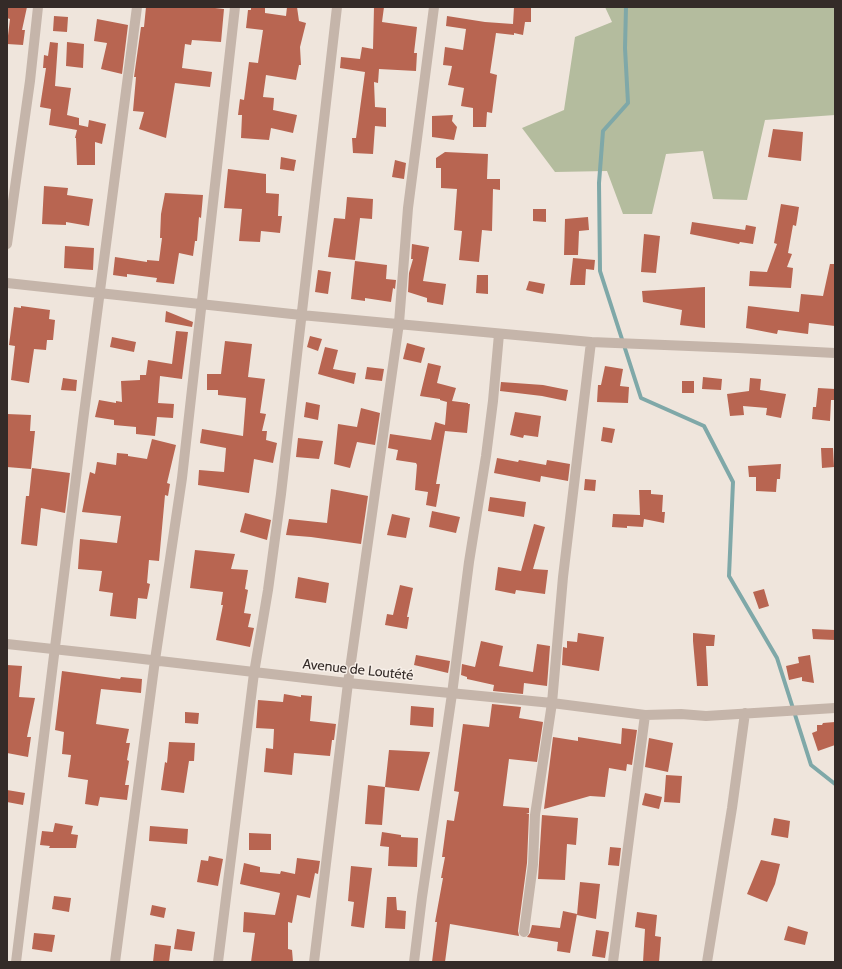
<!DOCTYPE html>
<meta charset="utf-8">
<style>
body{margin:0}
#map{position:relative;width:842px;height:969px;overflow:hidden;background:#efe5dc;font-family:Cabin,sans-serif}
canvas{display:block}
.frame{position:absolute;inset:0;border:8px solid #342b28;pointer-events:none}
</style>
<div id="map">
<canvas width="842" height="969"></canvas>
<div class="frame"></div>
</div>
<script>
const ctx = document.querySelector('canvas').getContext('2d');
ctx.lineJoin = 'round';
function fillPath(path, color) {
  ctx.fillStyle = color;
  ctx.fill(path, 'evenodd');
}
function strokePath(path, color, width, dash) {
  ctx.strokeStyle = color;
  ctx.lineWidth = width;
  ctx.lineCap = dash ? 'butt' : 'round';
  ctx.setLineDash(dash || []);
  ctx.stroke(path);
}
function write(font, color, halo, rows, align = 'center') {
  ctx.font = font + ' Cabin,sans-serif';
  ctx.lineWidth = 3;
  ctx.setLineDash([]);
  ctx.textBaseline = 'middle';
  ctx.strokeStyle = halo;
  ctx.fillStyle = color;
  for (const [text, x, y, turn = 0] of rows) {
    ctx.save();
    ctx.translate(x, y);
    ctx.rotate((+turn || 0) * Math.PI / 180);
    ctx.textAlign = isNaN(turn) ? turn : align;
    if (halo) ctx.strokeText(text, 0, 0);
    ctx.fillText(text, 0, 0);
    ctx.restore();
  }
}
fillPath(new Path2D(`
 M 605,7 L 835,7 L 835,115 L 765,120 L 747,200 L 713,199 L 703,151 L 666,154 L 652,214 L 623,214 L 607,171 L 555,172 L 522,128 L 564,110 L 575,37 L 612,22 Z`), '#b4bc9e');
strokePath(new Path2D(`
 M 626,7 L 625,48 L 628,103 L 603,131 L 599,183 L 600,271 L 641,398 L 704,426 L 733,482 L 729,576 L 777,658 L 811,765 L 835,784`), '#7fa8a8', 4);
fillPath(new Path2D(`
 M 7,7 L 27,7 L 22,30 L 25,30 L 23,45 L 7,44 L 10,19 L 7,18 Z
 M 146,7 L 206,7 L 224,9 L 221,42 L 192,40 L 191,45 L 185,44 L 182,68 L 212,72 L 210,87 L 175,83 L 166,138 L 139,129 L 144,112 L 133,111 L 136,77 L 134,77 L 141,27 L 144,27 Z
 M 251,7 L 265,7 L 265,13 L 286,16 L 287,7 L 297,7 L 299,21 L 306,23 L 300,47 L 301,65 L 299,65 L 296,80 L 266,75 L 263,97 L 274,98 L 273,110 L 297,115 L 293,133 L 271,128 L 269,140 L 241,138 L 242,115 L 238,115 L 240,99 L 244,100 L 249,62 L 258,63 L 263,30 L 246,28 L 248,10 L 251,10 Z
 M 374,7 L 384,7 L 382,22 L 417,27 L 414,53 L 417,53 L 416,71 L 379,69 L 378,83 L 374,82 L 375,107 L 386,108 L 386,127 L 375,126 L 373,154 L 353,153 L 352,138 L 356,138 L 365,72 L 340,68 L 341,57 L 360,59 L 362,47 L 373,49 Z
 M 514,7 L 531,7 L 531,22 L 525,22 L 523,35 L 514,33 L 514,35 L 496,33 L 490,73 L 497,75 L 492,113 L 487,112 L 486,127 L 473,127 L 473,108 L 461,106 L 464,88 L 448,85 L 452,66 L 443,65 L 445,47 L 463,50 L 466,29 L 446,26 L 447,16 L 485,22 L 513,24 Z
 M 54,16 L 68,17 L 67,32 L 53,31 Z
 M 97,19 L 128,25 L 122,74 L 101,69 L 107,43 L 94,41 Z
 M 50,42 L 58,43 L 55,86 L 71,88 L 67,115 L 79,118 L 79,125 L 88,127 L 89,120 L 106,124 L 102,144 L 95,142 L 95,165 L 77,165 L 76,138 L 75,138 L 77,130 L 49,125 L 51,109 L 40,107 L 46,68 L 43,68 L 44,55 L 48,56 Z
 M 67,42 L 84,44 L 83,68 L 66,66 Z
 M 453,115 L 452,121 L 457,127 L 454,140 L 432,137 L 432,116 Z
 M 773,129 L 803,132 L 801,161 L 768,157 Z
 M 445,152 L 488,154 L 487,179 L 500,179 L 500,190 L 493,189 L 492,231 L 482,230 L 479,262 L 459,260 L 462,231 L 454,230 L 457,189 L 441,188 L 441,168 L 436,168 L 436,158 Z
 M 281,157 L 296,160 L 294,171 L 280,169 Z
 M 395,160 L 406,163 L 404,179 L 392,177 Z
 M 228,169 L 266,174 L 266,193 L 279,194 L 278,216 L 282,216 L 280,233 L 261,231 L 260,242 L 239,241 L 242,209 L 224,208 Z
 M 44,186 L 68,188 L 67,195 L 93,199 L 89,226 L 66,222 L 66,225 L 42,224 Z
 M 165,193 L 203,195 L 201,218 L 199,217 L 197,241 L 195,241 L 193,256 L 179,253 L 174,284 L 156,282 L 157,278 L 127,274 L 127,277 L 113,275 L 115,257 L 147,262 L 147,260 L 159,261 L 162,238 L 160,238 L 161,214 Z
 M 347,197 L 373,199 L 372,219 L 360,218 L 355,260 L 328,257 L 334,218 L 345,219 Z
 M 781,204 L 799,207 L 796,226 L 793,225 L 788,253 L 792,254 L 787,267 L 793,268 L 791,288 L 749,286 L 750,271 L 767,272 L 777,244 L 774,243 Z
 M 533,209 L 546,209 L 546,222 L 533,221 Z
 M 588,217 L 589,230 L 579,231 L 578,255 L 564,255 L 565,219 Z
 M 692,222 L 745,230 L 746,225 L 756,227 L 753,244 L 740,242 L 739,244 L 690,234 Z
 M 644,234 L 660,236 L 656,273 L 641,272 Z
 M 412,244 L 429,247 L 423,281 L 446,284 L 443,305 L 427,302 L 427,298 L 408,292 L 409,273 L 413,259 L 411,259 Z
 M 65,246 L 94,248 L 93,270 L 64,268 Z
 M 573,258 L 595,260 L 594,270 L 586,269 L 585,285 L 570,285 Z
 M 355,261 L 387,265 L 386,279 L 396,280 L 395,289 L 393,288 L 391,302 L 365,298 L 365,301 L 351,299 Z
 M 830,264 L 835,264 L 835,326 L 809,323 L 808,334 L 778,330 L 777,334 L 746,328 L 748,306 L 799,312 L 801,294 L 823,296 Z
 M 318,270 L 331,272 L 328,294 L 315,292 Z
 M 477,275 L 488,275 L 488,294 L 476,293 Z
 M 529,281 L 545,284 L 543,294 L 526,290 Z
 M 705,287 L 705,328 L 680,325 L 682,310 L 643,302 L 642,291 Z
 M 21,306 L 50,310 L 49,319 L 55,320 L 53,340 L 47,340 L 46,350 L 34,349 L 29,383 L 11,380 L 15,346 L 9,345 L 14,307 L 21,308 Z
 M 166,311 L 193,322 L 192,327 L 165,322 Z
 M 176,331 L 188,332 L 182,379 L 160,376 L 158,403 L 174,404 L 173,418 L 157,417 L 155,436 L 136,434 L 136,427 L 114,425 L 114,420 L 95,417 L 99,400 L 116,403 L 116,401 L 122,402 L 121,381 L 140,380 L 140,375 L 146,375 L 148,360 L 172,364 Z
 M 310,336 L 322,339 L 318,351 L 307,347 Z
 M 112,337 L 136,342 L 134,352 L 110,347 Z
 M 225,341 L 252,344 L 248,377 L 265,379 L 260,413 L 266,414 L 262,431 L 267,431 L 266,440 L 277,443 L 273,463 L 254,459 L 249,493 L 198,485 L 199,470 L 224,472 L 226,448 L 200,443 L 202,429 L 243,436 L 246,398 L 218,395 L 218,390 L 207,390 L 207,374 L 221,374 Z
 M 407,343 L 425,348 L 421,363 L 403,359 Z
 M 325,347 L 338,350 L 333,369 L 356,373 L 354,384 L 318,374 Z
 M 428,363 L 441,366 L 437,383 L 456,388 L 452,401 L 468,403 L 468,404 L 470,404 L 467,433 L 445,431 L 436,484 L 440,484 L 436,507 L 426,505 L 428,492 L 415,490 L 417,465 L 416,463 L 396,460 L 398,450 L 388,448 L 390,434 L 431,440 L 435,422 L 445,425 L 447,402 L 440,400 L 440,399 L 420,396 Z
 M 605,366 L 623,369 L 620,386 L 629,387 L 628,403 L 597,402 L 598,385 L 601,385 Z
 M 367,367 L 384,369 L 382,381 L 365,379 Z
 M 703,377 L 722,379 L 721,390 L 702,389 Z
 M 63,378 L 77,380 L 76,391 L 61,390 Z
 M 750,378 L 761,379 L 760,390 L 786,394 L 781,418 L 766,415 L 767,408 L 743,406 L 744,415 L 730,416 L 727,394 L 749,391 Z
 M 682,381 L 694,381 L 694,393 L 682,393 Z
 M 501,382 L 543,385 L 568,390 L 566,401 L 542,396 L 500,391 Z
 M 818,388 L 835,389 L 834,400 L 831,400 L 830,421 L 812,419 L 813,407 L 816,407 Z
 M 306,402 L 320,405 L 318,420 L 304,417 Z
 M 361,408 L 380,413 L 375,445 L 357,442 L 350,468 L 334,464 L 338,424 L 357,427 Z
 M 515,412 L 541,416 L 538,437 L 524,435 L 523,438 L 510,435 Z
 M 7,414 L 31,415 L 30,431 L 35,431 L 31,469 L 7,467 Z
 M 603,427 L 615,429 L 612,443 L 601,441 Z
 M 298,438 L 323,441 L 319,459 L 296,457 Z
 M 152,439 L 176,445 L 167,483 L 170,484 L 168,496 L 165,495 L 159,561 L 149,560 L 147,583 L 150,584 L 147,599 L 138,598 L 136,619 L 110,616 L 113,593 L 99,591 L 102,571 L 78,569 L 80,539 L 117,543 L 121,516 L 82,512 L 90,472 L 95,474 L 97,462 L 116,465 L 117,453 L 128,454 L 128,456 L 147,459 Z
 M 821,448 L 833,448 L 834,467 L 822,468 Z
 M 497,458 L 518,462 L 519,460 L 546,465 L 547,460 L 570,464 L 568,481 L 541,476 L 540,482 L 494,473 Z
 M 781,464 L 780,479 L 777,479 L 776,492 L 756,491 L 756,477 L 749,477 L 748,466 Z
 M 32,468 L 70,473 L 65,513 L 41,508 L 37,546 L 21,544 L 26,496 L 29,496 Z
 M 585,479 L 596,480 L 595,491 L 584,490 Z
 M 331,489 L 368,496 L 361,544 L 311,537 L 286,535 L 289,519 L 327,523 Z
 M 639,490 L 651,490 L 651,494 L 663,495 L 662,512 L 665,512 L 664,523 L 644,519 L 643,527 L 627,526 L 627,528 L 612,527 L 613,514 L 640,515 Z
 M 490,497 L 526,502 L 524,517 L 488,511 Z
 M 432,511 L 460,517 L 456,533 L 429,527 Z
 M 245,513 L 271,520 L 267,540 L 240,532 Z
 M 392,514 L 410,518 L 406,538 L 387,535 Z
 M 534,524 L 545,527 L 533,569 L 548,570 L 545,594 L 516,590 L 515,594 L 495,590 L 498,567 L 521,571 Z
 M 195,550 L 235,554 L 231,569 L 248,570 L 245,589 L 248,590 L 244,613 L 251,614 L 248,627 L 254,628 L 250,647 L 216,640 L 223,605 L 221,605 L 223,592 L 190,588 Z
 M 298,577 L 329,583 L 326,603 L 295,598 Z
 M 400,585 L 413,588 L 407,617 L 409,617 L 407,629 L 385,625 L 387,614 L 393,615 Z
 M 764,589 L 769,606 L 759,609 L 753,592 Z
 M 812,629 L 835,630 L 835,640 L 813,639 Z
 M 578,633 L 604,637 L 599,671 L 562,665 L 563,647 L 567,648 L 567,641 L 577,642 Z
 M 693,633 L 715,635 L 714,646 L 706,646 L 708,686 L 697,686 L 693,641 Z
 M 481,641 L 503,646 L 499,666 L 533,672 L 537,644 L 550,646 L 547,686 L 524,683 L 523,694 L 493,691 L 494,685 L 467,679 L 467,677 L 461,675 L 462,664 L 475,667 Z
 M 416,655 L 450,661 L 448,673 L 414,665 Z
 M 810,655 L 814,683 L 802,681 L 802,677 L 789,680 L 786,666 L 799,663 L 798,657 Z
 M 7,665 L 22,666 L 19,697 L 35,698 L 27,737 L 31,737 L 28,757 L 7,753 Z
 M 62,671 L 120,679 L 121,677 L 142,679 L 141,693 L 101,689 L 96,724 L 129,729 L 126,743 L 130,743 L 127,760 L 129,761 L 125,785 L 129,785 L 127,800 L 100,797 L 98,806 L 85,804 L 88,780 L 68,777 L 71,755 L 62,754 L 64,732 L 55,730 Z
 M 284,694 L 301,697 L 301,695 L 312,696 L 310,721 L 336,724 L 334,740 L 332,740 L 330,756 L 294,753 L 292,775 L 264,772 L 266,748 L 273,749 L 274,729 L 256,728 L 258,700 L 283,702 Z
 M 492,704 L 521,707 L 519,718 L 543,722 L 537,762 L 509,759 L 503,806 L 529,808 L 529,813 L 526,814 L 529,814 L 527,863 L 518,931 L 519,936 L 450,924 L 445,962 L 432,962 L 437,922 L 435,922 L 443,878 L 441,878 L 445,857 L 442,857 L 447,820 L 454,821 L 459,792 L 454,791 L 463,724 L 489,727 Z
 M 411,706 L 434,708 L 433,727 L 410,725 Z
 M 185,712 L 199,713 L 198,724 L 185,723 Z
 M 835,722 L 835,745 L 818,751 L 812,733 L 817,731 L 817,725 L 822,725 L 823,723 Z
 M 622,728 L 637,730 L 632,765 L 627,764 L 626,771 L 609,768 L 605,797 L 590,796 L 544,809 L 553,737 L 578,741 L 578,737 L 621,744 Z
 M 649,738 L 673,743 L 668,772 L 645,767 Z
 M 169,742 L 195,743 L 194,761 L 189,761 L 184,793 L 161,790 L 165,762 L 167,763 Z
 M 389,750 L 430,752 L 419,791 L 385,787 Z
 M 666,775 L 682,776 L 680,803 L 664,802 Z
 M 368,785 L 385,787 L 382,825 L 365,824 Z
 M 7,790 L 25,793 L 23,805 L 7,802 Z
 M 645,793 L 662,797 L 659,809 L 642,805 Z
 M 542,815 L 578,818 L 576,845 L 567,844 L 565,880 L 538,879 Z
 M 774,818 L 790,821 L 788,838 L 771,835 Z
 M 55,823 L 73,826 L 71,834 L 78,835 L 76,848 L 49,848 L 50,846 L 40,845 L 42,831 L 53,832 Z
 M 150,826 L 188,829 L 187,844 L 149,841 Z
 M 382,832 L 401,835 L 401,837 L 418,838 L 417,867 L 388,866 L 389,847 L 380,846 Z
 M 249,833 L 271,834 L 271,850 L 249,850 Z
 M 610,847 L 621,848 L 619,866 L 608,865 Z
 M 209,856 L 223,859 L 218,886 L 197,882 L 201,860 L 208,861 Z
 M 297,858 L 320,861 L 318,874 L 315,873 L 310,898 L 297,895 L 292,923 L 288,922 L 288,949 L 292,950 L 293,962 L 251,962 L 255,933 L 243,932 L 244,912 L 275,915 L 280,893 L 240,884 L 244,863 L 260,867 L 260,872 L 280,874 L 281,871 L 295,874 Z
 M 761,860 L 780,864 L 775,884 L 767,902 L 747,894 Z
 M 351,866 L 372,868 L 364,928 L 351,926 L 354,902 L 348,901 Z
 M 580,882 L 600,884 L 596,919 L 577,915 Z
 M 54,896 L 71,898 L 69,912 L 52,909 Z
 M 387,897 L 396,897 L 397,910 L 406,911 L 405,929 L 385,928 Z
 M 152,905 L 166,908 L 164,918 L 150,915 Z
 M 563,911 L 577,914 L 570,953 L 557,951 L 558,942 L 527,937 L 530,933 L 532,925 L 560,928 Z
 M 637,912 L 657,915 L 655,936 L 661,937 L 659,962 L 643,962 L 645,929 L 635,927 Z
 M 788,926 L 808,932 L 805,945 L 784,940 Z
 M 177,929 L 195,932 L 192,951 L 174,949 Z
 M 596,930 L 609,932 L 605,958 L 592,956 Z
 M 34,933 L 55,935 L 52,952 L 32,949 Z
 M 155,944 L 171,946 L 169,962 L 153,962 Z`), '#b86551');
strokePath(new Path2D(`
 M 7,244 L 30,81 L 38,7
 M 7,283 L 301,315 L 591,342 L 738,348 L 835,353
 M 7,644 L 117,656 L 348,683 L 552,703 L 645,715 L 681,714 L 706,716 L 835,708
 M 524,932 L 533,864 L 535,815 L 552,703 L 563,577 L 591,342
 M 16,962 L 83,421 L 137,7
 M 115,962 L 155,660 L 182,478 L 235,7
 M 218,962 L 254,673 L 268,590 L 281,494 L 337,7
 M 314,962 L 348,683 L 399,323 L 408,208 L 434,7
 M 414,962 L 422,897 L 452,694 L 469,562 L 486,456 L 493,401 L 499,334
 M 613,962 L 645,715
 M 707,962 L 732,808 L 745,713`), '#c5b5aa', 10);
write('14px', '#342b28', '#f7efe8', [
 ["Avenue de Loutété",358,670,6]
]);
</script>
